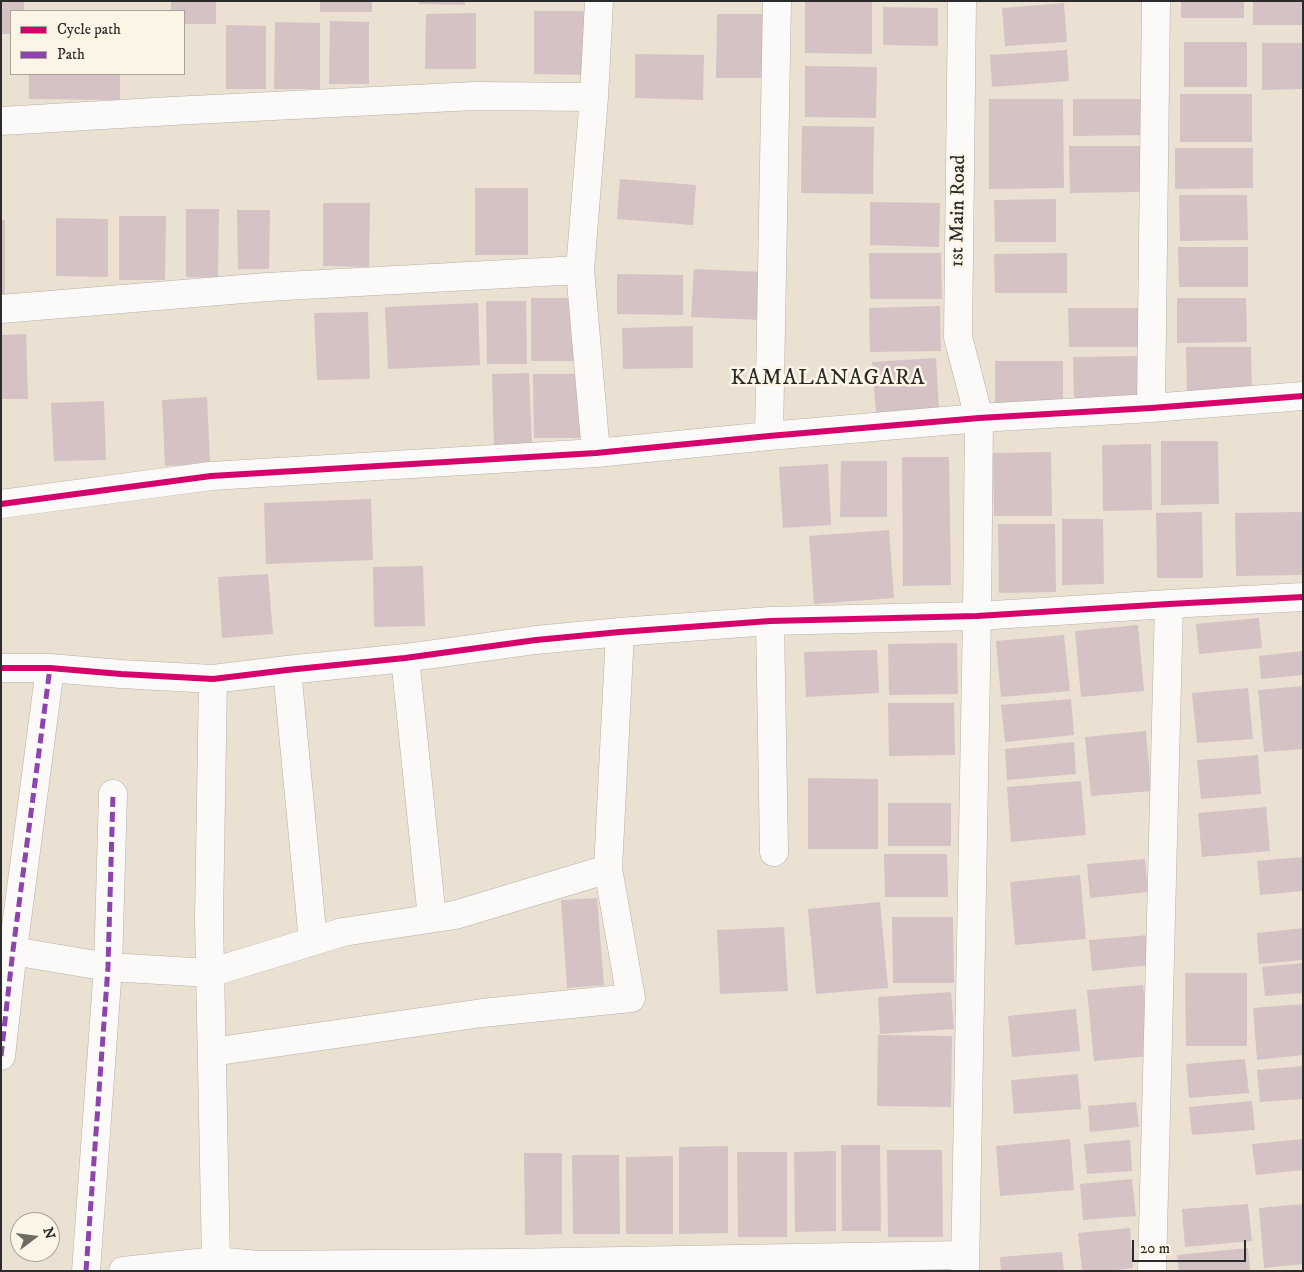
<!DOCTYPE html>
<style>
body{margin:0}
#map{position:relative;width:1304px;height:1272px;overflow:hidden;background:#eae1d2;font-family:"IM FELL DW Pica",serif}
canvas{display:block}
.frame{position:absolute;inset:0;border:2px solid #2b2b2b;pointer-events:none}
.legend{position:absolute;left:10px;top:10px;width:175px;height:65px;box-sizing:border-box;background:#fcf5e5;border:1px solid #a8a49b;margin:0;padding:6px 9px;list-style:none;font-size:15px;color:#2b2b2b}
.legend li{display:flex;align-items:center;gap:10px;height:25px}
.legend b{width:25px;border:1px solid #a8a49b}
.north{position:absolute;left:10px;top:1212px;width:50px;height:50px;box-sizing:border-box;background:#fcf5e5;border:1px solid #a8a49b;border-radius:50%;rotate:75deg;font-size:14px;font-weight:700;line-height:20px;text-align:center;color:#2b2b2b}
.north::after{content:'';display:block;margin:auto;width:18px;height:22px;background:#6e6b65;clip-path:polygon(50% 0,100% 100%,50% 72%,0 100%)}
.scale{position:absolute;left:1132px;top:1240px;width:114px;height:22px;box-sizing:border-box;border:2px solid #2b2b2b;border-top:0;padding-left:6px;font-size:15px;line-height:18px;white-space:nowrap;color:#2b2b2b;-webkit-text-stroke:4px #fcf5e5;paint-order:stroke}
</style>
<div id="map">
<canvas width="1304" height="1272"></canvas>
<div class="frame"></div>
<ul class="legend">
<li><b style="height:6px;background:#d6006c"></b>Cycle path</li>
<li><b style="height:6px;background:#8e44ad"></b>Path</li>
</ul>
<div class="north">N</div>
<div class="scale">20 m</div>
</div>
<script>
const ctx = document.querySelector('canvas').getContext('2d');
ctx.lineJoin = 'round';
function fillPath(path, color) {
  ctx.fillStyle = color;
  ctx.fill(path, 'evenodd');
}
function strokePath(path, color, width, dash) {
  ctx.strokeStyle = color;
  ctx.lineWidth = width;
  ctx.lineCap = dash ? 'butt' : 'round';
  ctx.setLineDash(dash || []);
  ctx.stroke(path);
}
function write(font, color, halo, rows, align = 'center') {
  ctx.font = font + ' "IM FELL DW Pica",serif';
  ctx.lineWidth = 5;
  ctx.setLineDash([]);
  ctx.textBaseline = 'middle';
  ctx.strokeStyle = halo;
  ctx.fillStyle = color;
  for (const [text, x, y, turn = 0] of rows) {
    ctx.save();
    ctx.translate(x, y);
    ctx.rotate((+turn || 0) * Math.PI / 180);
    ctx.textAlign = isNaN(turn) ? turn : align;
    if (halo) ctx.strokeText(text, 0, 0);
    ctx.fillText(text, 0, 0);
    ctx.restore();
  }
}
fillPath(new Path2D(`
 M 1,1 L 24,1 L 24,11 L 11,11 L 11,34 L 1,34 Z
 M 171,1 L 216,1 L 216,24 L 184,24 L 184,11 L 171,11 Z
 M 320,1 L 372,1 L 372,12 L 320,12 Z
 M 419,1 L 465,1 L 465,5 L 419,4 Z
 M 805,1 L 872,1 L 872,54 L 805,53 Z
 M 1181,1 L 1244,1 L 1244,18 L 1181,18 Z
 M 1253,1 L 1303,1 L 1303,25 L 1253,25 Z
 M 1064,3 L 1067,42 L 1005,46 L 1002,8 Z
 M 883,7 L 938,8 L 938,46 L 883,45 Z
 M 534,11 L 590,11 L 590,75 L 534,74 Z
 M 476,13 L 476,69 L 425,69 L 426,14 Z
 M 717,14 L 772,14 L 771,78 L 716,78 Z
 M 330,21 L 369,22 L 369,84 L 329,84 Z
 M 275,22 L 320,23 L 320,89 L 274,89 Z
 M 226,25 L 266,26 L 266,89 L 226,89 Z
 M 1184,42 L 1247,42 L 1247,87 L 1184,87 Z
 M 1262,43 L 1303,43 L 1303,89 L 1262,90 Z
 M 1067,50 L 1069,81 L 992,87 L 990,55 Z
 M 635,54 L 704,55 L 703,100 L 635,98 Z
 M 805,66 L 877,67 L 876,118 L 805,117 Z
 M 29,74 L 120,74 L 120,100 L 29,99 Z
 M 1180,94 L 1252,94 L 1252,142 L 1180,142 Z
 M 989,99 L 1063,99 L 1064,188 L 989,189 Z
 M 1073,99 L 1145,99 L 1145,135 L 1073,136 Z
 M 802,126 L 874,127 L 873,194 L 801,193 Z
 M 1069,146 L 1142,146 L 1142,192 L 1070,193 Z
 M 1175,148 L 1253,148 L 1253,188 L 1175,189 Z
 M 620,179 L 696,185 L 693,225 L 617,219 Z
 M 475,188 L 528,188 L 528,255 L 475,255 Z
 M 1179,195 L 1247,195 L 1248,240 L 1180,241 Z
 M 1056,199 L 1056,242 L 995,242 L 994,200 Z
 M 870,202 L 940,203 L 939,247 L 870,245 Z
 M 323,203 L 370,203 L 369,267 L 323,266 Z
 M 186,209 L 219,209 L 218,278 L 186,277 Z
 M 237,210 L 270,210 L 269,269 L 238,269 Z
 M 119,216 L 166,216 L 165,280 L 119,280 Z
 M 56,218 L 108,219 L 108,277 L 56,276 Z
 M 1,220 L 5,220 L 5,294 L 1,294 Z
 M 1178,247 L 1248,247 L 1248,287 L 1179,287 Z
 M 869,253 L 941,253 L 942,299 L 870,299 Z
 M 1067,253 L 1067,293 L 995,293 L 994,254 Z
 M 694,269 L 763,272 L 761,320 L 691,317 Z
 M 617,274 L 683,275 L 683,315 L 617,314 Z
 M 531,298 L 575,298 L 574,361 L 531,361 Z
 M 1177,298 L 1246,298 L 1247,342 L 1177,343 Z
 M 486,301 L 526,301 L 527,364 L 487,364 Z
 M 478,303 L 480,365 L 388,369 L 385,307 Z
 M 940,306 L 941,351 L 870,352 L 869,308 Z
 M 1068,308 L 1144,308 L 1144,347 L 1069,347 Z
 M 368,312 L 370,379 L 317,380 L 314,313 Z
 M 693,326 L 693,368 L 623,369 L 622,328 Z
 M 26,334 L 28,399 L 1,399 L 1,335 Z
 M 1186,347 L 1251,347 L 1252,396 L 1187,397 Z
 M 1140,356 L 1140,406 L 1074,406 L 1073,357 Z
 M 936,358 L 939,410 L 876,413 L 872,362 Z
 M 995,361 L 1063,361 L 1063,403 L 995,404 Z
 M 529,373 L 532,446 L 494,447 L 492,374 Z
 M 533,374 L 581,374 L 581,438 L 534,438 Z
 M 207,397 L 210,464 L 165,466 L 162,400 Z
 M 104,401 L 106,460 L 54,461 L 51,403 Z
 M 1161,441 L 1218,441 L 1219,504 L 1161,505 Z
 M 1151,444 L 1152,510 L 1103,511 L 1102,445 Z
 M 1051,452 L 1052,516 L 994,516 L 993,453 Z
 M 902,457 L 949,457 L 951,585 L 903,586 Z
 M 841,461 L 887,461 L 887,517 L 840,517 Z
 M 828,464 L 831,525 L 783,528 L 779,467 Z
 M 371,499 L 373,560 L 266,564 L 264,503 Z
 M 1202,512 L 1203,578 L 1157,578 L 1156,513 Z
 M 1303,512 L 1303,575 L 1236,576 L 1235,513 Z
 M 1062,519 L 1103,519 L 1104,584 L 1062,585 Z
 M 998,524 L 1055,524 L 1056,592 L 999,593 Z
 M 889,530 L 894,598 L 814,604 L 809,536 Z
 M 423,566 L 425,626 L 374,627 L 373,567 Z
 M 268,574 L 273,634 L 222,638 L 218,577 Z
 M 1259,618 L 1262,648 L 1199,654 L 1196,624 Z
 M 1138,625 L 1144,691 L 1081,697 L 1075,631 Z
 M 1064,635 L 1070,691 L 1001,697 L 996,641 Z
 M 957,643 L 958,694 L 889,695 L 888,644 Z
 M 877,650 L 879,693 L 806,697 L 804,652 Z
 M 1303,651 L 1303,675 L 1261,679 L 1259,656 Z
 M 1303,686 L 1303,749 L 1264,752 L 1258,690 Z
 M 1248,688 L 1253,739 L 1197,743 L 1192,693 Z
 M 1071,699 L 1074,735 L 1005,742 L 1001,705 Z
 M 888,703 L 954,703 L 955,755 L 889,756 Z
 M 1146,731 L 1151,791 L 1091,796 L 1085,737 Z
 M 1074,742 L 1076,774 L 1007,780 L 1005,749 Z
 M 1258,755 L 1261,794 L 1201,799 L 1197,760 Z
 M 808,778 L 878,779 L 878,849 L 808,849 Z
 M 1081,781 L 1086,835 L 1011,842 L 1007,787 Z
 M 888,803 L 951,803 L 951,846 L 888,846 Z
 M 1266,807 L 1270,851 L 1202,857 L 1198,813 Z
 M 884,854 L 947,854 L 948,897 L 885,897 Z
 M 1303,857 L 1303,891 L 1260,895 L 1257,861 Z
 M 1145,859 L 1148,892 L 1090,898 L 1087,864 Z
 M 1080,875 L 1086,939 L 1015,945 L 1010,882 Z
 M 597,898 L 604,985 L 567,988 L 561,900 Z
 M 880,902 L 888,988 L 816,994 L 808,909 Z
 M 892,917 L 953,917 L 954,983 L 893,983 Z
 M 784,927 L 788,991 L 720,994 L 717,930 Z
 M 1303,928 L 1303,960 L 1259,964 L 1257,933 Z
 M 1149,935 L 1151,965 L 1092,971 L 1089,940 Z
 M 1303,963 L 1303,993 L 1265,996 L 1262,967 Z
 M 1185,973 L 1247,973 L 1247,1046 L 1186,1046 Z
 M 1143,985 L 1150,1056 L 1094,1061 L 1087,990 Z
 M 951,992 L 954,1029 L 880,1034 L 878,997 Z
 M 1303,1004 L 1303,1055 L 1257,1060 L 1253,1008 Z
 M 1076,1009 L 1080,1051 L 1012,1057 L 1008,1016 Z
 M 878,1035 L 952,1036 L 951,1107 L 877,1106 Z
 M 1245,1059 L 1249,1093 L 1189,1098 L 1186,1064 Z
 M 1303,1066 L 1303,1099 L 1260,1102 L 1257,1070 Z
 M 1078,1074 L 1081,1109 L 1014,1114 L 1011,1080 Z
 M 1252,1101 L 1255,1130 L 1192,1135 L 1189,1107 Z
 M 1136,1102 L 1139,1127 L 1090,1132 L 1088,1106 Z
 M 1070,1139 L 1074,1190 L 1000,1196 L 996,1146 Z
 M 1303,1139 L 1303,1170 L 1256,1175 L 1252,1144 Z
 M 1130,1140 L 1132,1171 L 1087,1174 L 1084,1144 Z
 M 841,1145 L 880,1145 L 881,1231 L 842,1231 Z
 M 728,1146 L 728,1233 L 679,1234 L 679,1147 Z
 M 887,1150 L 942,1150 L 943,1237 L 888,1237 Z
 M 836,1151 L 836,1231 L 795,1232 L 794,1152 Z
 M 737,1152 L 787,1152 L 787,1237 L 738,1237 Z
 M 524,1153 L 562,1153 L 562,1234 L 525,1235 Z
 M 572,1155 L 619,1155 L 620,1234 L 573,1234 Z
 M 673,1156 L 673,1234 L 626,1234 L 626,1157 Z
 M 1132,1179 L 1136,1216 L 1083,1220 L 1080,1184 Z
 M 1248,1204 L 1252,1241 L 1185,1247 L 1182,1209 Z
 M 1303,1204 L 1303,1264 L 1264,1268 L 1259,1208 Z
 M 1130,1228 L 1133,1268 L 1109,1271 L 1082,1271 L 1078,1233 Z
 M 1248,1248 L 1250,1271 L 1179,1271 L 1177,1255 Z
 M 1062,1252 L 1064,1271 L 1001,1271 L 1000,1257 Z`), '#d4c2c5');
const minor = new Path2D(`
 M 1,121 L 172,111 L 475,96 L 594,97
 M 1,309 L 267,287 L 580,270
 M 1151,408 L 1156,1
 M 769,436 L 777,1
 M 596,453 L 580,270 L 594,97 L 599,1
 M 1,504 L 211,476 L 596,453 L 769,436 L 979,418 L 1151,408 L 1303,396
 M 770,621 L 774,852
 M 405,658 L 432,918
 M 1,668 L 50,668 L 121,674 L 213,679 L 287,670 L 405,658 L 536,640 L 620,632 L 770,621 L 977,616 L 1169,604 L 1303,597
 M 287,670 L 313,941
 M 213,679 L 209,919 L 216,1261 L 215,1271
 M 608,869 L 620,632
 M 1,949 L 108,967 L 210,973 L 343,932 L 455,915 L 608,869 L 631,998 L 482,1013 L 212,1052
 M 1,1056 L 13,950 L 50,668
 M 86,1271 L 108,967 L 113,794
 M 123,1271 L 216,1261 L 257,1265 L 508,1263 L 965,1255
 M 1152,1271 L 1169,604`);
const tertiary = new Path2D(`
 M 962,1 L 958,337 L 979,418 L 977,616 L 965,1271`);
strokePath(minor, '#b5afa5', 29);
strokePath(tertiary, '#b5afa5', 29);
strokePath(minor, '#fcfaf8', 28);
strokePath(tertiary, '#fcfaf8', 28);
strokePath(new Path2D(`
 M 1,1056 L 13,950 L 50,668
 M 86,1271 L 108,967 L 113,794`), '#8e44ad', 5, [10, 5]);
strokePath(new Path2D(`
 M 1,504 L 211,476 L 596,453 L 769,436 L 979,418 L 1151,408 L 1303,396
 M 1,668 L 50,668 L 121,674 L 213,679 L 287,670 L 405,658 L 536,640 L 620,632 L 770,621 L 977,616 L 1169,604 L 1303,597`), '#d6006c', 6);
write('20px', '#2b2b2b', '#fcf5e5', [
 ["1st Main Road",959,211,-89]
]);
ctx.letterSpacing = '1px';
write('22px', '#2b2b2b', '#fcf5e5', [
 ["KAMALANAGARA",828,379]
]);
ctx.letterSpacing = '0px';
</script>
